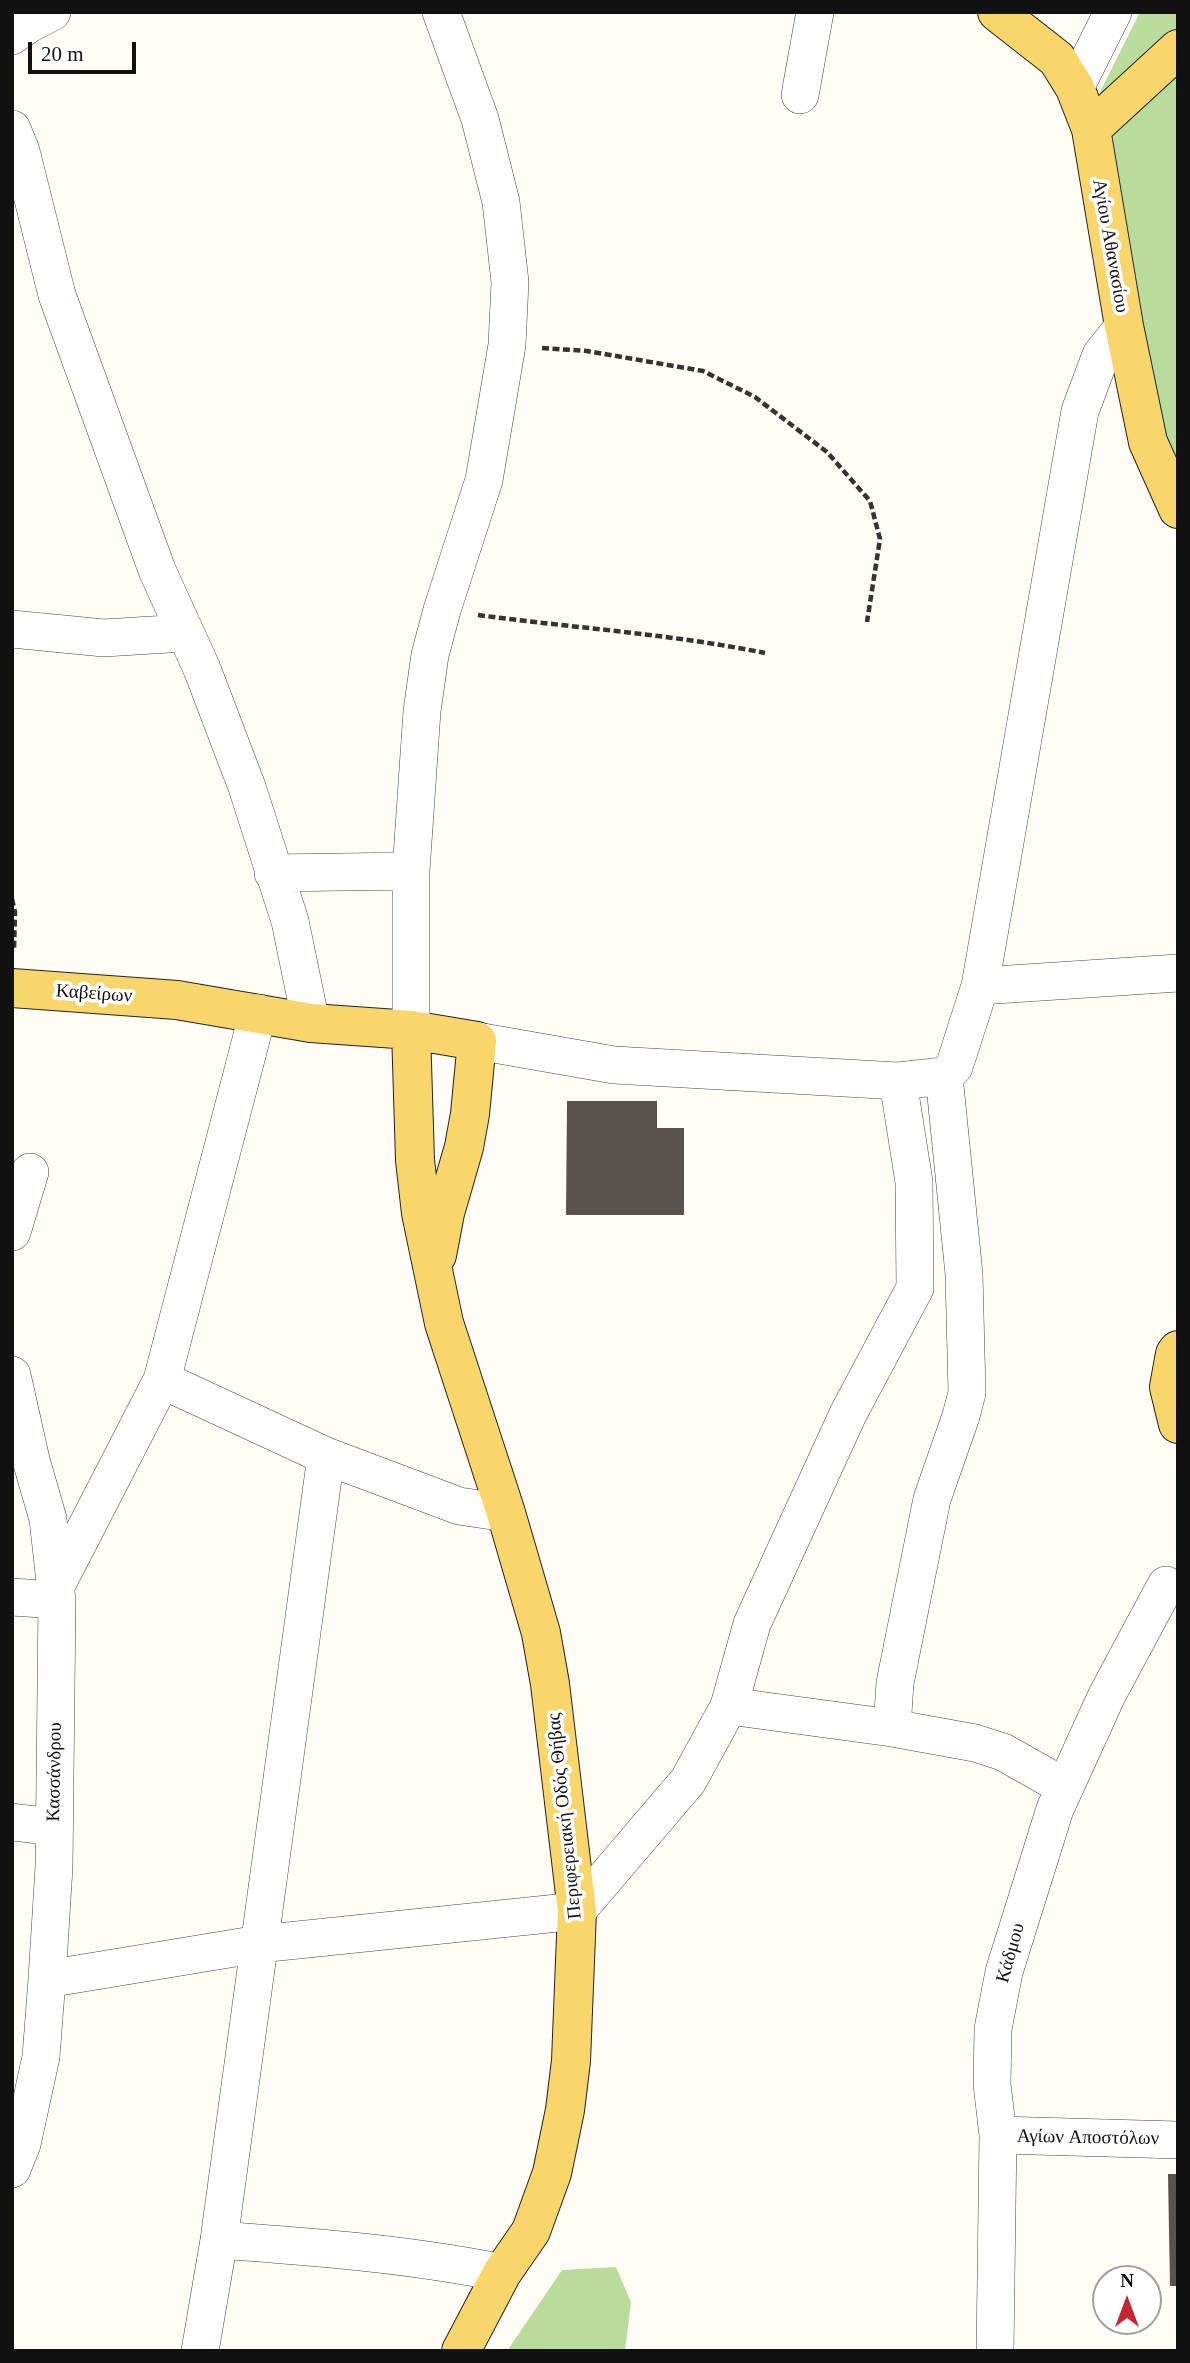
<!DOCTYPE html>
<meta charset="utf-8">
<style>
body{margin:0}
#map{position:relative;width:1190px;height:2363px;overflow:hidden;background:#fffdf5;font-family:"Times New Roman",serif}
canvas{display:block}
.frame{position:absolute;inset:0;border:14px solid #111;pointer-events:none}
.north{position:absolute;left:1092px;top:2265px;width:70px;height:70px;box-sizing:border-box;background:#fff;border:2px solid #a0a0a0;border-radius:50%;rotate:0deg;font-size:19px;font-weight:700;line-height:28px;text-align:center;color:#111}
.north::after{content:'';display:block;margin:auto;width:24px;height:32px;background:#c4262e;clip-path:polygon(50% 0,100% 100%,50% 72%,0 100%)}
.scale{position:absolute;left:28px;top:42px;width:108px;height:32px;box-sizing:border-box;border:4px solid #111;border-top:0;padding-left:9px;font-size:21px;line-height:24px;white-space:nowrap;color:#111;-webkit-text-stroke:5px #fff;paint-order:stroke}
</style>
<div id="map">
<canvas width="1190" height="2363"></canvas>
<div class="frame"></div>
<div class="north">N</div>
<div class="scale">20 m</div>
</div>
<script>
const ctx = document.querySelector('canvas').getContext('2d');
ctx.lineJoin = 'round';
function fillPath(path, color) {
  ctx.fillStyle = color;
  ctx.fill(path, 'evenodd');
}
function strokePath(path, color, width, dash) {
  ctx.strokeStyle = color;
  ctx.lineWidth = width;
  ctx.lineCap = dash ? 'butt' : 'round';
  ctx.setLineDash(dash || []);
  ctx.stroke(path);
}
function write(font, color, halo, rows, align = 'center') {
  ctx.font = font + ' "Times New Roman",serif';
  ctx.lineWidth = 7;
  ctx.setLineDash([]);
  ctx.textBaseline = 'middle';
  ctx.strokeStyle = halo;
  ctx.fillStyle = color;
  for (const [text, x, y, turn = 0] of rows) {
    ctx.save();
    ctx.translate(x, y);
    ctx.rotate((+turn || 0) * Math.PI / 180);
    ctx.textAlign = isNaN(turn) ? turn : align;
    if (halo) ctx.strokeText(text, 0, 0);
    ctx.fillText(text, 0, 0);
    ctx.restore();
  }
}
fillPath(new Path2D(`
 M 1140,12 L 1178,12 L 1178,472 L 1158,424 L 1098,96 Z
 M 616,2267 L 631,2302 L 625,2351 L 507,2351 L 562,2270 Z`), '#b9dc9c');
fillPath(new Path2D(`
 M 567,1101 L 657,1101 L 657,1128 L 684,1128 L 684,1215 L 566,1215 Z
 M 1168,2174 L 1178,2174 L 1178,2286 L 1170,2286 Z`), '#5a524d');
const minor = new Path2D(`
 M 12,36 L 29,24 L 52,12
 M 1075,88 L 1113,12
 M 800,95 L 815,12
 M 12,129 L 21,151 L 57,295 L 157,570 L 202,669 L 247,787 L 290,921 L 311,1023
 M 12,629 L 104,638 L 184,633
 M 273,873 L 411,871
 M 980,986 L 1178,973
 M 411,1030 L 411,871 L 422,711 L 430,655 L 442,610 L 484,480 L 507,345 L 510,282 L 501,202 L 480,119 L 441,12
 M 477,1041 L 614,1065 L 898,1081 L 944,1076 L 954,1067 L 980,986 L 1080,411 L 1101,355 L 1124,326
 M 12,1232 L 30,1172
 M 12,1375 L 31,1460 L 48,1519 L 57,1600 L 54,1867 L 47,1979 L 41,2057 L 22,2144 L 12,2169
 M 162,1380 L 326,1456 L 459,1506 L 506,1513
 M 57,1584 L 162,1380 L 258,1013
 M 12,1597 L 57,1600
 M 729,1706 L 892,1728 L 975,1743 L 1003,1752 L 1065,1787
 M 892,1728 L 895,1683 L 932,1499 L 961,1416 L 967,1393 L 964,1274 L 944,1076
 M 12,1822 L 54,1827
 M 47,1979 L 259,1944 L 577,1911 L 688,1781 L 729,1706 L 752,1624 L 848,1414 L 915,1288 L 914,1182 L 898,1081
 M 998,2135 L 1178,2140
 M 219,2240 C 314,2247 409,2254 502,2273
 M 200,2351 L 219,2240 L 326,1456
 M 995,2351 L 998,2135 L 992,2084 L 993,2029 L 1004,1972 L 1055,1809 L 1107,1695 L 1166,1585`);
const major = new Path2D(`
 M 997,12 L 1057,59 L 1075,88 L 1091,129 L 1124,326 L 1148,442 L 1178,509
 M 1091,129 L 1178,49
 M 12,988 L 177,1000 L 311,1023 L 411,1030 L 477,1041 L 470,1114 L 464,1147 L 445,1213 L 437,1255
 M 411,1030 L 415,1160 L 421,1213 L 444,1323 L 506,1513 L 541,1633 L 550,1684 L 577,1911 L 571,2061 L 565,2110 L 552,2173 L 531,2231 L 502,2273 L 461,2351
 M 1178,1350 L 1175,1354 L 1169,1387 L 1178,1424`);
strokePath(minor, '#444', 38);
strokePath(major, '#222', 40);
strokePath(new Path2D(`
 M 542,348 L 587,351 L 703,371 L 755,397 L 827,452 L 870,501 L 880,539 L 867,622
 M 478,615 C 574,628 671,634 765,653
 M 12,899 L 15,912 L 14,951`), '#333', 4.5, [7, 3.5]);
strokePath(minor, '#fff', 37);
strokePath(major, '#f9d66b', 38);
write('19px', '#111', '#fff', [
 ["Αγίου Αθανασίου",1110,246,80],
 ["Καβείρων",94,994,4],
 ["Κασσάνδρου",55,1772,-89],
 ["Περιφερειακή Οδός Θήβας",565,1816,-96],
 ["Κάδμου",1011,1953,-74],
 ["Αγίων Αποστόλων",1088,2138,1]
]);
</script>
